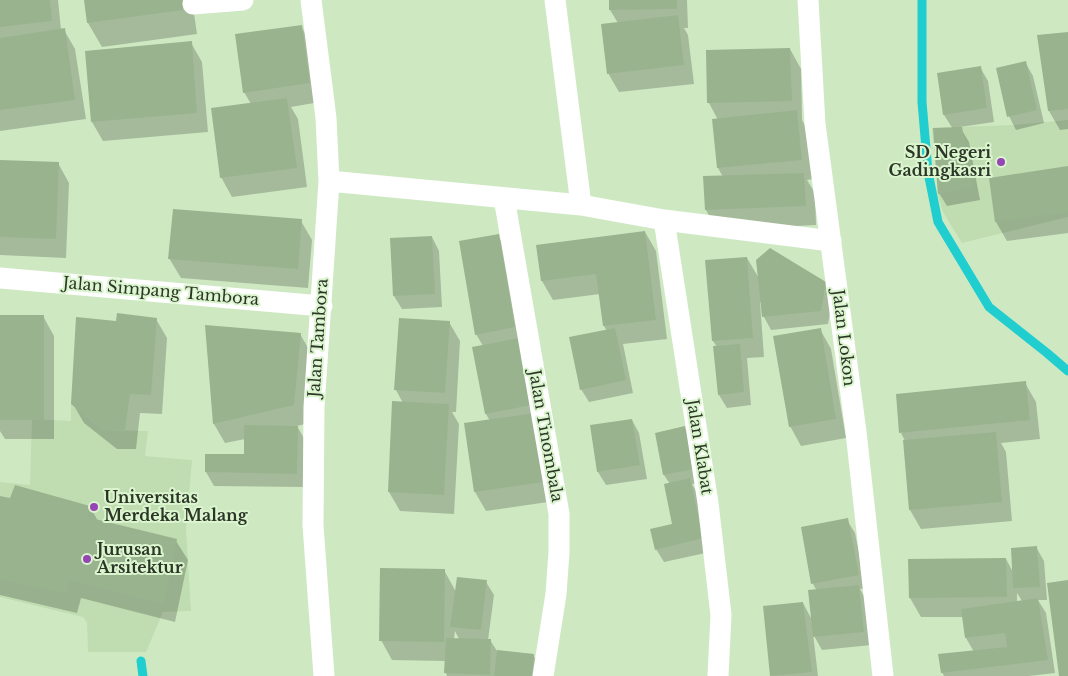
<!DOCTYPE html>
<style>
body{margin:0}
canvas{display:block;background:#cee8c2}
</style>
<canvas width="1068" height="676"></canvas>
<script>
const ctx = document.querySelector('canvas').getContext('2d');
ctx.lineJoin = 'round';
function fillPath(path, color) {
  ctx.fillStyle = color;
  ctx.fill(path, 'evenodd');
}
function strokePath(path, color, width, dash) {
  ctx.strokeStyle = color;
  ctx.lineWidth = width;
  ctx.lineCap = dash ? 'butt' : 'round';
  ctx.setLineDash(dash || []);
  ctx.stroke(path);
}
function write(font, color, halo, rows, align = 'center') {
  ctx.font = font + ' "Libre Baskerville",serif';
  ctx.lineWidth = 4;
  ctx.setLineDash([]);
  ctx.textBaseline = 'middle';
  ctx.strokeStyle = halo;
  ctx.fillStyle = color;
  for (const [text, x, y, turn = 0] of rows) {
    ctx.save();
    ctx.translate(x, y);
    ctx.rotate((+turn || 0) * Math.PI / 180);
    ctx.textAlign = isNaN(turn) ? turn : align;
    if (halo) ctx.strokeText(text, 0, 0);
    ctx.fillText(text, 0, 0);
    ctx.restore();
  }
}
fillPath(new Path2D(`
 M 1068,120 L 1068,217 L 962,243 L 943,212 L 938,196 L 932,128 L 1013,125 Z
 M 71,404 L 104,430 L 148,431 L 145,456 L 192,460 L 186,529 L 191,611 L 163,612 L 146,652 L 88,652 L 87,623 L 83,617 L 0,597 L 0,482 L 30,485 L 32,419 L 71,421 Z`), '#bfddb1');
fillPath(new Path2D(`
 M 0,0 L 58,0 L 61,30 L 64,30 L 75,49 L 86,119 L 0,131 Z
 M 85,0 L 192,0 L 197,34 L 102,47 L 88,23 Z
 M 610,0 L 687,0 L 688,28 L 684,28 L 688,35 L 694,84 L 619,92 L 608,73 L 618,23 L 610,10 Z
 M 301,26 L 312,46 L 320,102 L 291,107 L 298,119 L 307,187 L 232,197 L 221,177 L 251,104 L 244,92 Z
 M 1068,33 L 1068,129 L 1060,130 L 1049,111 Z
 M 191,43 L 202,62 L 208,132 L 103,141 L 92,122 Z
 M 790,49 L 801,69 L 802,120 L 808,131 L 813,179 L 807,180 L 815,193 L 816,225 L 717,230 L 706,210 L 705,177 L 723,177 L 718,168 L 713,120 L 718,120 L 709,103 L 708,51 Z
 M 1025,62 L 1033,76 L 1044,123 L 1016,130 L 1009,116 Z
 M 980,67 L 988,81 L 994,122 L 960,127 L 969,142 L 980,200 L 947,206 L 939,193 L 953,129 L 944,115 L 938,74 Z
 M 0,161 L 58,163 L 69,183 L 66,258 L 0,255 Z
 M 1068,167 L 1068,233 L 1007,241 L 996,222 L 991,179 Z
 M 301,221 L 312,240 L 308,288 L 181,278 L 169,258 Z
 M 645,232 L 656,251 L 667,339 L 623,344 L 633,393 L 589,402 L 581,389 L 607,331 L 604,326 L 600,294 L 553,300 L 542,281 L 538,246 Z
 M 498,236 L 510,255 L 555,501 L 486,511 L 475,492 L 490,421 L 486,414 L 473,348 L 483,346 L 476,334 Z
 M 432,237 L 439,251 L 442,307 L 402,309 L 394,296 Z
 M 747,258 L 760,280 L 825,283 L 833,296 L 828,324 L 771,330 L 764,317 L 762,302 L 760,302 L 764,357 L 747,358 L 751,405 L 727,408 L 719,395 L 717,347 L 713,341 Z
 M 0,316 L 43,316 L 54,336 L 54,439 L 5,439 L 0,431 Z
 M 156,319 L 167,338 L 162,414 L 140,413 L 136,449 L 117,449 L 84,423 L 73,404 L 117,322 Z
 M 449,322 L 460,341 L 456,412 L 452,412 L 459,424 L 454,514 L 400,511 L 389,492 L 403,403 L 396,390 Z
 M 207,326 L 300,334 L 311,353 L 305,424 L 297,426 L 305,440 L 304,487 L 214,486 L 206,472 L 207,455 L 245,455 L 245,439 L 225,443 L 214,424 Z
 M 820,329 L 831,349 L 846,438 L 801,446 L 790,426 Z
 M 1025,383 L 1036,402 L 1040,439 L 1001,443 L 1006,452 L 1012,521 L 921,529 L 910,510 L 905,441 L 901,433 Z
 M 632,420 L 639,433 L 647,479 L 606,485 L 598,472 Z
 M 685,428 L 692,441 L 701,483 L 692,484 L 697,493 L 710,552 L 664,562 L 656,549 L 674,525 L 670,484 L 664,475 L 656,434 Z
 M 0,497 L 11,500 L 90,507 L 98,521 L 176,541 L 188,560 L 175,622 L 81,598 L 77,613 L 0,595 Z
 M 847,520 L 855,533 L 866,588 L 860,589 L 866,600 L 871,645 L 822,650 L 813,634 L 818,676 L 772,676 L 764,608 L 803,603 L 812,620 L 817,591 L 813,584 Z
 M 1036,547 L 1044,561 L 1047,600 L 1038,600 L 1046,613 L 1055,673 L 1029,676 L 944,676 L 942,672 L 974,652 L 966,638 L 964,617 L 921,617 L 910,598 L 909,561 L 1006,559 L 1013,572 ZM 1017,593 L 1022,601 L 1017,602 Z
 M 444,570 L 456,592 L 486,582 L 494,595 L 488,640 L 490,640 L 497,651 L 533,655 L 541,668 L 540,676 L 447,676 L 446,673 L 446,661 L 392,660 L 381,640 ZM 455,631 L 459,639 L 454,639 Z`), '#0003');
strokePath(new Path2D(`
 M 922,0 L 922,102 L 928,172 L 938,222 L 989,307 L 1047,353 L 1068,371
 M 141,661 L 143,676`), '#20cecf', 9);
fillPath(new Path2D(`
 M 0,0 L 50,0 L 52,21 L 0,27 Z
 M 84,0 L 182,0 L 183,10 L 87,23 Z
 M 609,0 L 677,0 L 677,9 L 609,10 Z
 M 678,15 L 684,65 L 607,74 L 601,24 Z
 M 302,25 L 310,83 L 243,93 L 235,34 Z
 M 65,28 L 75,100 L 0,110 L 0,38 Z
 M 1068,32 L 1068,109 L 1048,111 L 1037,35 Z
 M 192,41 L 197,113 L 91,122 L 85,51 Z
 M 790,48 L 792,101 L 707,103 L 706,50 Z
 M 1026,61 L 1037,110 L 1007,117 L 996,68 Z
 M 981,66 L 987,108 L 943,115 L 937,73 Z
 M 287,98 L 297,168 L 220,178 L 211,108 Z
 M 797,110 L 802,160 L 717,168 L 712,119 Z
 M 962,127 L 973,187 L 938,194 L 933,128 Z
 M 0,160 L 59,162 L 56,239 L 0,237 Z
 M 1068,166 L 1068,212 L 995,222 L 989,178 Z
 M 804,173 L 806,206 L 705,210 L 703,176 Z
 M 173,209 L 302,219 L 298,269 L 168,259 Z
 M 645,231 L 656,320 L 603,326 L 596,274 L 541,281 L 536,245 Z
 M 499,234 L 515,327 L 475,335 L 459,241 Z
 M 432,236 L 435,294 L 393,296 L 390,238 Z
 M 770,248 L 826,282 L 821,311 L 762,317 L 756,260 Z
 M 747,257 L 753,338 L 712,341 L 705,260 Z
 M 117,313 L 157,318 L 151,395 L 130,394 L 125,430 L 104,430 L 71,404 L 76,317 L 116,321 Z
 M 0,315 L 44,315 L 44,420 L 0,420 Z
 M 399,318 L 450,321 L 445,393 L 394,390 Z
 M 205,325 L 301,333 L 294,405 L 213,424 Z
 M 615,328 L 626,380 L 580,390 L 569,337 Z
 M 821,328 L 836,419 L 789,427 L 773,336 Z
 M 524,337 L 537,404 L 485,414 L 472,347 Z
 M 740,344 L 744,392 L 718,395 L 713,346 Z
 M 1026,381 L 1030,420 L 899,433 L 896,394 Z
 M 392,401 L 449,404 L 444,495 L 388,492 Z
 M 535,413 L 544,482 L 474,492 L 464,423 Z
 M 632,419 L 640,465 L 597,472 L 590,425 Z
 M 244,425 L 298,426 L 297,474 L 205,472 L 205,454 L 244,454 Z
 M 685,426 L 694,469 L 663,475 L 655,433 Z
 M 996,432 L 1002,502 L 909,510 L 903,440 Z
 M 690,478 L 703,538 L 655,550 L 650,529 L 672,524 L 664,484 Z
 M 15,485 L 90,506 L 87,517 L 177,539 L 164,604 L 70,580 L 66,594 L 0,579 L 0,496 L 10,498 Z
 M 848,518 L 859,575 L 811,584 L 801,527 Z
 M 1037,546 L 1040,587 L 1013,588 L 1011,548 Z
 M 1006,558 L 1007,597 L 909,598 L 908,559 Z
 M 380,568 L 445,569 L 444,642 L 379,641 Z
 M 457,577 L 487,580 L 481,630 L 450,627 Z
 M 1068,580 L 1068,676 L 1059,676 L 1047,583 Z
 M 859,585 L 864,632 L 813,637 L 808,590 Z
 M 1038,598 L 1048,660 L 941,673 L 938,654 L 1007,647 L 1005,633 L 965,638 L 961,609 Z
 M 803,602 L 812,672 L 770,676 L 763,606 Z
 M 446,638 L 491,639 L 490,675 L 444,673 Z
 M 497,650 L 534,654 L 532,676 L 494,676 Z`), '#9ab38f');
strokePath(new Path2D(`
 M 311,0 L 326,118 L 329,181 L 314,407 L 313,525 L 324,676
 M 555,0 L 581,205
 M 808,0 L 815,124 L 856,432 L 883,676
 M 193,4 L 243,0
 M 329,181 L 581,205 L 664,220 L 831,241
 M 504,198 L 559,514 L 559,552 L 556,594 L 543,676
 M 664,220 L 708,503 L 721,615 L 718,676
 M 0,278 L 322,306`), '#fff', 21);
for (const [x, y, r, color] of [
 [1001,162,5,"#9645b4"],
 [94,507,5,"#9645b4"],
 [87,559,5,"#9645b4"]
]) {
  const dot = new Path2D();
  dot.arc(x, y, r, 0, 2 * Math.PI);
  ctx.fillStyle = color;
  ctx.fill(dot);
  strokePath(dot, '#dbf5cf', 2);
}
write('bold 16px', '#2c3627', '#dbf5cf', [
 ["SD Negeri",991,153,"right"],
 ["Gadingkasri",991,171,"right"],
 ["Universitas",104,498],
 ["Merdeka Malang",104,516],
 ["Jurusan",97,550],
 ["Arsitektur",97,568]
], 'left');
write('16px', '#2c3627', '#dbf5cf', [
 ["Jalan Simpang Tambora",161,292,5],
 ["Jalan Tambora",319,338,-86],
 ["Jalan Lokon",843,338,83],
 ["Jalan Tinombala",545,436,80],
 ["Jalan Klabat",699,447,81]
]);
</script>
